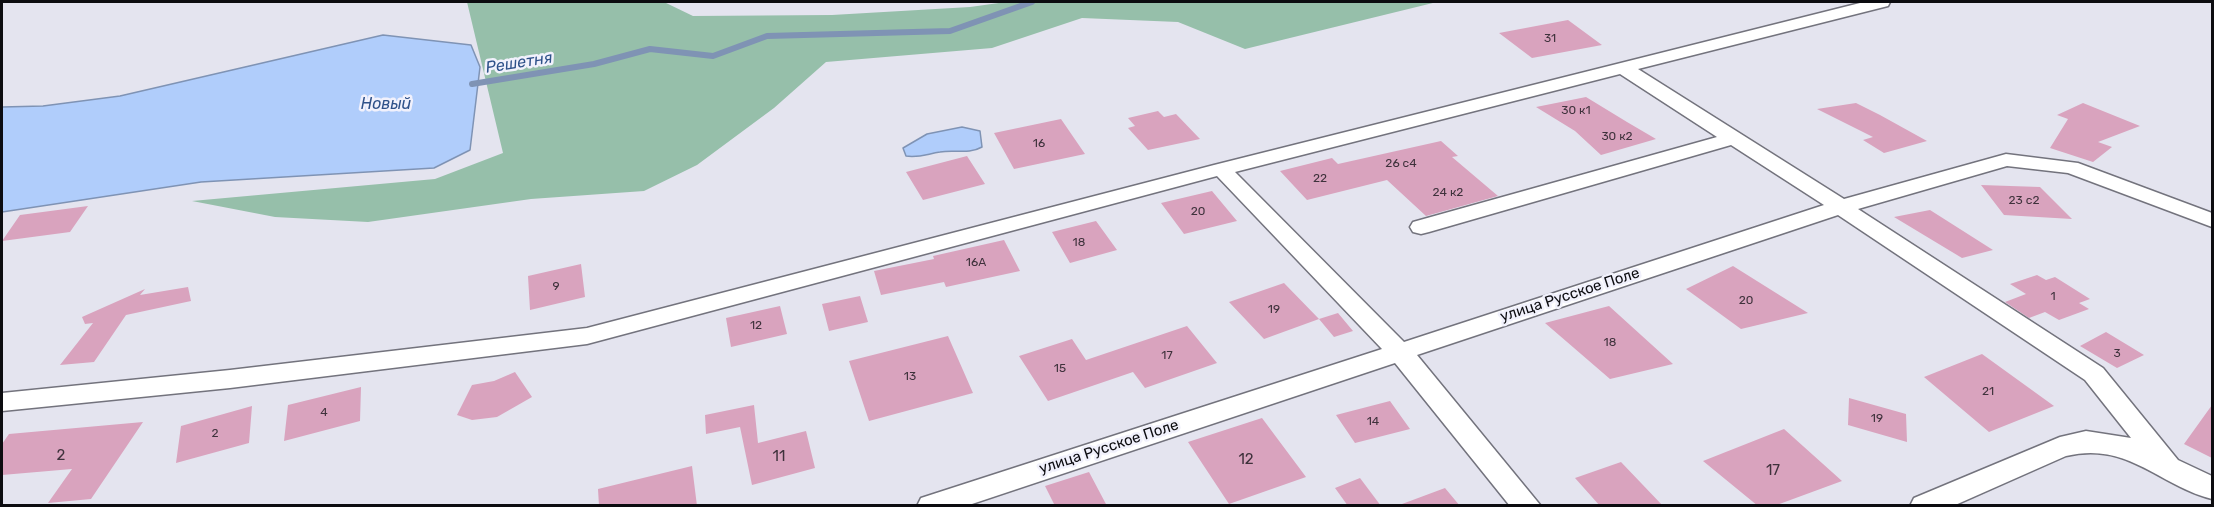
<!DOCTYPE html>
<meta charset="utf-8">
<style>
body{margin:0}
#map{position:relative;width:2214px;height:507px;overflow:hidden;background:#e4e4ef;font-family:Rubik,sans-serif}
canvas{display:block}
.frame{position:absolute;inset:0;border:3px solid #0c0c10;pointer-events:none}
</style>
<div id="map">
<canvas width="2214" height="507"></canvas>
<div class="frame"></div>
</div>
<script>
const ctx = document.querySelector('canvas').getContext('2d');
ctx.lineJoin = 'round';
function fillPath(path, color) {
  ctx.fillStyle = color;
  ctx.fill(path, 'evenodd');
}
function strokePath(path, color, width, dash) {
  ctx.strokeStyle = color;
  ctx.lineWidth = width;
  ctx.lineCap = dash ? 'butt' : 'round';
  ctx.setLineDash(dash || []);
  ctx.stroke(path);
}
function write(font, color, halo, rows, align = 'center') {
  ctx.font = font + ' Rubik,sans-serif';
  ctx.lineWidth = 5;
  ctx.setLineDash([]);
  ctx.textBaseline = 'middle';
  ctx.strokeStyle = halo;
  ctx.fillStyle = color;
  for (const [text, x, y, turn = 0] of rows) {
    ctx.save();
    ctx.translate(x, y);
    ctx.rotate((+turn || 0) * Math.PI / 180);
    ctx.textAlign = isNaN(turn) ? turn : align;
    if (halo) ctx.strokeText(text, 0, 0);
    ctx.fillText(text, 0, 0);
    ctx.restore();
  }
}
fillPath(new Path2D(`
 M 467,2 L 664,2 L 693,16 L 832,15 L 970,7 L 1006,2 L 1437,2 L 1245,49 L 1178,22 L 1082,18 L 992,48 L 826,62 L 774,108 L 697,165 L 644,191 L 531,199 L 368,222 L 275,217 L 192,201 L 435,179 L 503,153 Z`), '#96bfaa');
const water = new Path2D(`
 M 383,35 L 471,45 L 480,67 L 470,150 L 434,168 L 201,182 L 2,212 L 2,107 L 43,106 L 120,96 Z
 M 962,127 L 980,131 L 982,147 C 968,155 955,149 940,152 C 927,154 919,158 906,156 L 903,148 L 927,134 Z`);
fillPath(water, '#b0cdfb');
strokePath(water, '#7f93b4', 1.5);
strokePath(new Path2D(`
 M 472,84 L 594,64 L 650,49 L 713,56 L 767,36 L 950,31 L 1032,2`), '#7f93b4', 6);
fillPath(new Path2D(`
 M 1568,20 L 1602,45 L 1532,58 L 1499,33 Z
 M 1586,97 L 1627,122 L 1656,139 L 1601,155 L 1575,131 L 1536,107 Z
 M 1856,103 L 1880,115 L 1927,141 L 1884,153 L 1863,140 L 1873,137 L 1817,109 Z
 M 2083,103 L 2140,126 L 2098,142 L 2112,147 L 2093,162 L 2050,148 L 2068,119 L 2057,115 Z
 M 1158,111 L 1164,117 L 1176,114 L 1200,139 L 1148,150 L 1128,128 L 1135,126 L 1128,118 Z
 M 1061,119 L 1085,154 L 1014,169 L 994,133 Z
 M 1441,141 L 1458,156 L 1452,157 L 1498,196 L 1426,216 L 1387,180 L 1307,200 L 1280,171 L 1332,158 L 1338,164 Z
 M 967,156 L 985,184 L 923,200 L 906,172 Z
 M 1981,185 L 2040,187 L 2072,219 L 2004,215 Z
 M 1212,191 L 1237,221 L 1184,234 L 1161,203 Z
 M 88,206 L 70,232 L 2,241 L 20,215 Z
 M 1930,210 L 1993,250 L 1962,258 L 1894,217 Z
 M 1096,221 L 1117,250 L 1070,263 L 1052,232 Z
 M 1004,240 L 1020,271 L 946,287 L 944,282 L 881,295 L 874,271 L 934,259 L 933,256 Z
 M 581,264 L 585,297 L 530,310 L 528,276 Z
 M 1733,266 L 1808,313 L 1741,329 L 1686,289 Z
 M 2037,275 L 2046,280 L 2055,277 L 2090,299 L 2079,303 L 2089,309 L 2059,320 L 2045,312 L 2029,318 L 2005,302 L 2026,294 L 2010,284 Z
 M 1284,283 L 1319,319 L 1264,339 L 1229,302 Z
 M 188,287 L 191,301 L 126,315 L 94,362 L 60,365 L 93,323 L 85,324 L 82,317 L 145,289 L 140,295 Z
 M 860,296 L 868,322 L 829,331 L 822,304 Z
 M 780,306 L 787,334 L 731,347 L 726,318 Z
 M 1609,306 L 1673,364 L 1610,379 L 1545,323 Z
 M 1338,313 L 1353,331 L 1334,337 L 1319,319 Z
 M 1187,326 L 1217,363 L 1145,388 L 1133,372 L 1048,401 L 1019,356 L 1072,339 L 1086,360 Z
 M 2106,332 L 2144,355 L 2117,368 L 2080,346 Z
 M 948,336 L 973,393 L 869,421 L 849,361 Z
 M 1982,354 L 2054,406 L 1989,432 L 1924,377 Z
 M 515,372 L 532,397 L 497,417 L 472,420 L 457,415 L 472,385 L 494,381 Z
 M 361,387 L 360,421 L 284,441 L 288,405 Z
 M 1849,398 L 1906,414 L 1907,442 L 1848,425 Z
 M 1390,401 L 1410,429 L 1355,443 L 1336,415 Z
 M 754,405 L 758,443 L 806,431 L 815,468 L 752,485 L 740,427 L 706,434 L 705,415 Z
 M 2212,405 L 2212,458 L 2184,444 Z
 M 252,406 L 249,443 L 176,463 L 181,426 Z
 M 1262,418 L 1306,477 L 1229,504 L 1188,442 Z
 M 143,422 L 91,499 L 48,503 L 72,469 L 2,475 L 2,444 L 9,434 Z
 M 1784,429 L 1842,481 L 1774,506 L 1758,506 L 1703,461 Z
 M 1621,462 L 1663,506 L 1600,506 L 1575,478 Z
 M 692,466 L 697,506 L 599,506 L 598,489 Z
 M 1089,472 L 1107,506 L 1055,506 L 1045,486 Z
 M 1360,478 L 1381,506 L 1348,506 L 1335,488 Z
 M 1445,488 L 1460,506 L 1402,506 L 1402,504 Z`), '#d9a3be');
const minor = new Path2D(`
 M 1864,2 L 1890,2 L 1888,6 L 1638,69 L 1844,199 L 2006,154 L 2078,163 L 2212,213 L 2212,227 L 2068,173 L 2007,166 L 1858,209 L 2103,368 L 2178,460 L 2212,476 L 2212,499 C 2158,485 2128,441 2066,456 L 1953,506 L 1910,506 L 1914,498 L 2060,437 L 2086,431 L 2131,438 L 2085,380 L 1838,215 L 1417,355 L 1541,506 L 1510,506 L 1395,363 L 966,506 L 917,506 L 921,498 L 1382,349 L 1217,176 L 587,344 L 230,388 L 2,411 L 2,393 L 230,370 L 587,328 L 1214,165 ZM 1620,74 L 1717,137 L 1413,222 L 1410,227 L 1413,232 L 1421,234 L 1429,232 L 1731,145 L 1824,205 L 1404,342 L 1235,172 Z`);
strokePath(minor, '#73737d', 3);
fillPath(minor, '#fff');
write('12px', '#3f323c', null, [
 ["31",1550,39],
 ["30 к1",1576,111],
 ["30 к2",1617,137],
 ["16",1039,144],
 ["26 с4",1401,164],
 ["22",1320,179],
 ["24 к2",1448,193],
 ["23 с2",2024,201],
 ["20",1198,212],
 ["18",1079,243],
 ["16А",976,263],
 ["9",556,287],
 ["1",2053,297],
 ["20",1746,301],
 ["19",1274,310],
 ["12",756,326],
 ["18",1610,343],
 ["3",2117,354],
 ["17",1167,356],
 ["15",1060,369],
 ["13",910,377],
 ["21",1988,392],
 ["4",324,413],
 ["19",1877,419],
 ["14",1373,422],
 ["2",215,434]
]);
write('15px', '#0c0c10', '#f1f1fc', [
 ["улица Русское Поле",1570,295,-18],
 ["улица Русское Поле",1109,447,-18]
]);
write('15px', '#3f323c', null, [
 ["2",61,456],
 ["11",779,457],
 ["12",1246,460],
 ["17",1773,471]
]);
write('italic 16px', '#2e5189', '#f1f1fc', [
 ["Решетня",519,63,-9],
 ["Новый",386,104]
]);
</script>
